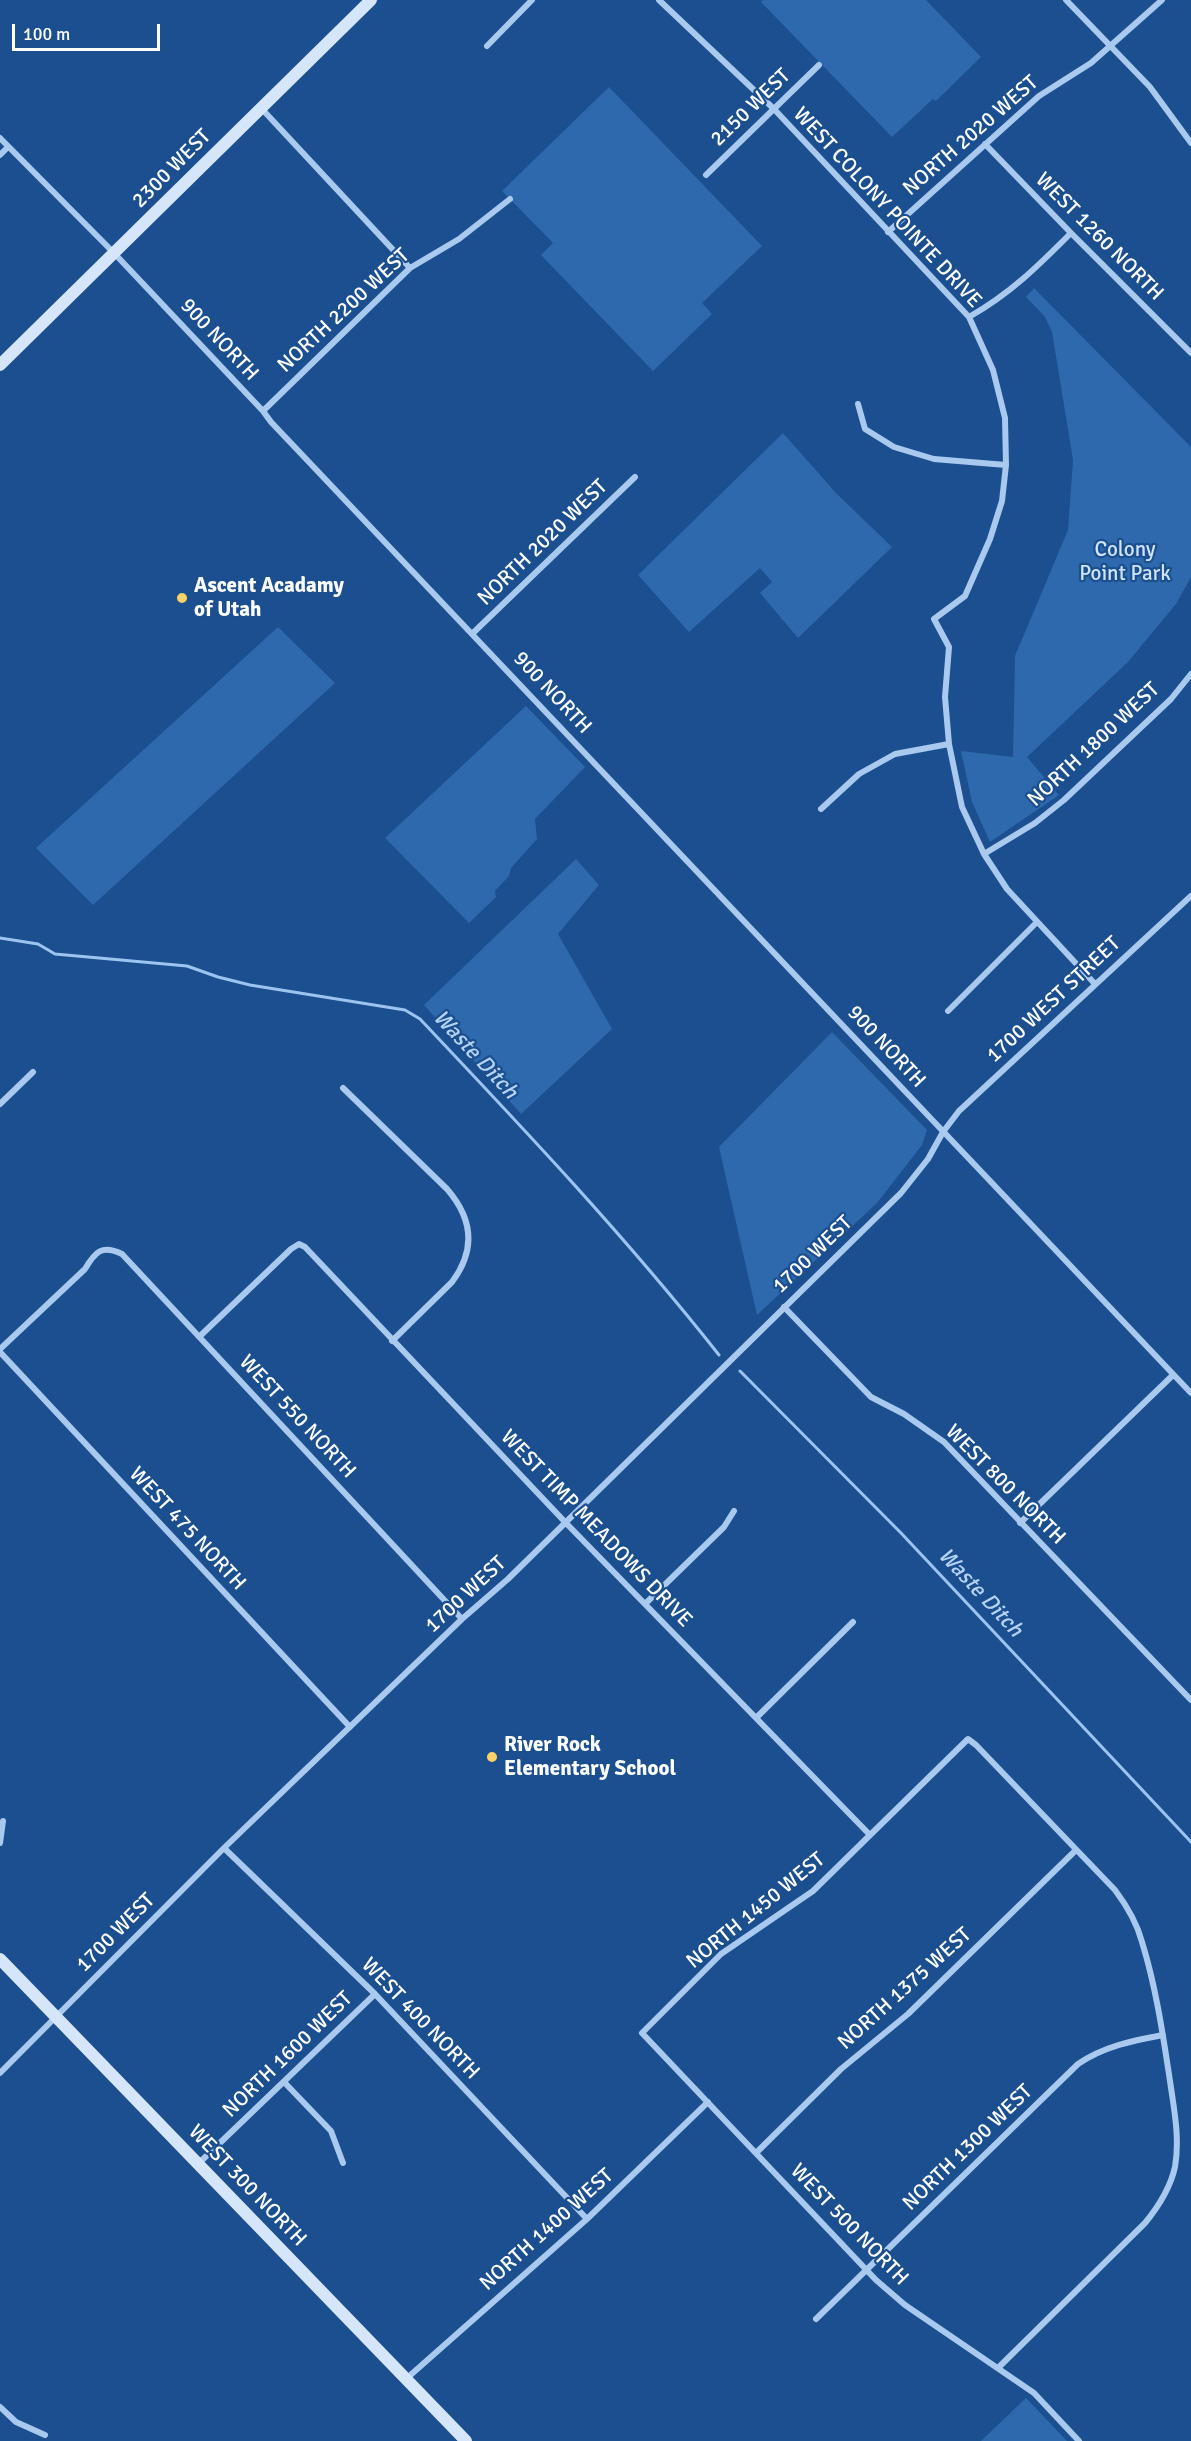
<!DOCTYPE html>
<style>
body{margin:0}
#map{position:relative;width:1191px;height:2441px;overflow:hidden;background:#1b4f8f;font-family:Signika,sans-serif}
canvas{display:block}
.scale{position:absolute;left:12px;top:24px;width:148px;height:27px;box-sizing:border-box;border:3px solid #fff;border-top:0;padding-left:8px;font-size:18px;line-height:21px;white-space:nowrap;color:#fff;-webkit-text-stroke:4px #1b4f8f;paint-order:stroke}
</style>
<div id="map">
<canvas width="1191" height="2441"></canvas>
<div class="scale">100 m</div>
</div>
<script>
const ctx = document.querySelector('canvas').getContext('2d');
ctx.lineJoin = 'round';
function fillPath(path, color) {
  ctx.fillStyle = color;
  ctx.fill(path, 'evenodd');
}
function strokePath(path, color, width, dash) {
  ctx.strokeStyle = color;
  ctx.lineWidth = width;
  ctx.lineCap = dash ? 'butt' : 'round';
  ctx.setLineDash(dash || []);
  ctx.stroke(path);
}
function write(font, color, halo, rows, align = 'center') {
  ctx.font = font + ' Signika,sans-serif';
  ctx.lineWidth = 4.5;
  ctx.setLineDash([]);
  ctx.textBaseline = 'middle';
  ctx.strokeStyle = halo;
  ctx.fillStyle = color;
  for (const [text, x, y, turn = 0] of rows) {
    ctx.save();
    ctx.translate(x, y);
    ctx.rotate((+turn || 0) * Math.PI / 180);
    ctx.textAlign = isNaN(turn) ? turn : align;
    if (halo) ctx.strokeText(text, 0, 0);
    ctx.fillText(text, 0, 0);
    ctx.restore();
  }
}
fillPath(new Path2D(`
 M 763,0 L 926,0 L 981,57 L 936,101 L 933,99 L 892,137 L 761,2 Z
 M 609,87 L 762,246 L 702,303 L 712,314 L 653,371 L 541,255 L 553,243 L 502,191 Z
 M 1034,288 L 1191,447 L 1191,577 L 1176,604 L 1128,662 L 1027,757 L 1059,795 L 990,842 L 972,802 L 961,751 L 1013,757 L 1015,656 L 1068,530 L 1073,460 L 1052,332 L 1045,317 L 1026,297 Z
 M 783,433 L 836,493 L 892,547 L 798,638 L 760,593 L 772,582 L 760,568 L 689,632 L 638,575 Z
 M 278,627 L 335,683 L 93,905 L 36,848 Z
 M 526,706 L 585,767 L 535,819 L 537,839 L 511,868 L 509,876 L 495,891 L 496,897 L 469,923 L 385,838 Z
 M 576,859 L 599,885 L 558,934 L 612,1029 L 521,1114 L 424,1005 Z
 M 832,1032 L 927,1130 L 922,1145 L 877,1203 L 757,1315 L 719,1147 Z
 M 1026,2398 L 1067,2441 L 981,2441 Z`), '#2e69ad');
strokePath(new Path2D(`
 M 0,938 L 38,944 L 55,954 L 187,966 L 218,977 L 250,985 L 405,1010 L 420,1019 C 523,1128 626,1237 719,1355
 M 740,1371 L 901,1533 L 1191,1842`), '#9cc4f0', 3);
strokePath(new Path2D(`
 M 659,0 L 774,109 L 969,317 L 993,370 L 1005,418 L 1006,465 L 1002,501 L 990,539 L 965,596 L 934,619 L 949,647 L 945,697 L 949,744 L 962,807 L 984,854 L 1007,889 L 1095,984
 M 1066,0 L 1150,87 L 1191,143
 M 487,46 L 532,0
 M 261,108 L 410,268
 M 0,138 L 114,253 L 263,411 L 271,422 L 1191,1393
 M 985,144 L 1071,233 L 1191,353
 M 0,155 L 8,147
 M 706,175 L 819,65
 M 888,232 L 1039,96 L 1091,63 L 1162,0
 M 969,317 C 1011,293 1037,267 1071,233
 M 858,404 L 865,429 L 894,447 L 934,459 L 1006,465
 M 263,411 L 410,268 L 459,239 L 510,199
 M 473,633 L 635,477
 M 821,809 L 859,774 L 895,754 L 949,744
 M 984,854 L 1035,823 L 1064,800 L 1171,699 L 1191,674
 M 948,1011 L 1037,922
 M 343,1088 L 447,1189 C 473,1219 476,1250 452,1282 L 392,1341
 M 0,1104 L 33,1072
 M 784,1307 L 871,1397 L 904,1414 L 944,1442 L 1191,1700
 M 199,1337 L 291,1249 L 299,1244 L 305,1247 L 565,1522 L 870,1835
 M 0,1349 L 85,1269 C 95,1252 102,1244 122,1254 L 462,1619
 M 0,1352 L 350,1727
 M 1020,1523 L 1173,1375
 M 645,1604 L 724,1527 L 734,1511
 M 756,1718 L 853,1622
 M 0,1843 L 3,1821
 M 224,1848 L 375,1994 L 587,2219
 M 0,2073 L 224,1848 L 462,1619 L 508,1579 L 901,1193 L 928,1159 L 943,1132 L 959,1111 L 1191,896
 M 284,2082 L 331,2131 L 343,2163
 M 756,2153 L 841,2069 L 908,2014 L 1076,1850
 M 198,2164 L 375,1994
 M 816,2319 L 1078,2064 C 1105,2046 1132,2041 1163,2035
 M 998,2368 L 1145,2223 C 1159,2206 1170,2189 1175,2167 C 1180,2138 1174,2109 1170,2081 C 1163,2035 1156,1987 1142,1942 C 1137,1923 1127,1906 1115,1890 L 976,1745 L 968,1739 L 813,1891 L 721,1954 L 642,2033 L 876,2280 L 905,2305 L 1034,2393 L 1079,2441
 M 406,2379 L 587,2219 L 708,2102
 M 0,2407 L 16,2422 L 45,2435`), '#a9c9ee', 6);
strokePath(new Path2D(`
 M 0,365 L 371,0
 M 0,1959 L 466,2441`), '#d6e6fa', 12);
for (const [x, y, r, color] of [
 [182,598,6,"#ffd166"],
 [492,1757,6,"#ffd166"]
]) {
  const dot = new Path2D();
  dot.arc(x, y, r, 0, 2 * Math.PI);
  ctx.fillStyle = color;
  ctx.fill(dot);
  strokePath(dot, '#1b4f8f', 2);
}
write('21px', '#fff', '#1b4f8f', [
 ["2150 WEST",751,108,-44],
 ["NORTH 2020 WEST",971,136,-41],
 ["2300 WEST",172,169,-45],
 ["WEST COLONY POINTE DRIVE",887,208,47],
 ["WEST 1260 NORTH",1099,237,45],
 ["NORTH 2200 WEST",344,311,-43],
 ["900 NORTH",219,340,47],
 ["NORTH 2020 WEST",543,543,-44],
 ["900 NORTH",552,693,47],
 ["NORTH 1800 WEST",1094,745,-43],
 ["1700 WEST STREET",1054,1000,-43],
 ["900 NORTH",886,1047,47],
 ["1700 WEST",813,1255,-44],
 ["WEST 550 NORTH",297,1417,47],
 ["WEST 800 NORTH",1005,1485,45],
 ["WEST 475 NORTH",187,1529,47],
 ["WEST TIMP MEADOWS DRIVE",596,1529,46],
 ["1700 WEST",466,1595,-43],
 ["NORTH 1450 WEST",756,1911,-39],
 ["1700 WEST",116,1933,-45],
 ["NORTH 1375 WEST",905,1989,-42],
 ["WEST 400 NORTH",420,2019,46],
 ["NORTH 1600 WEST",288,2055,-44],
 ["NORTH 1300 WEST",968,2148,-44],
 ["WEST 300 NORTH",247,2186,46],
 ["WEST 500 NORTH",849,2225,46],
 ["NORTH 1400 WEST",547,2230,-42]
]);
write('21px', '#cfe3fa', '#1b4f8f', [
 ["Colony",1125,550],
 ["Point Park",1125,574]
]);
write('bold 21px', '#fff', '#1b4f8f', [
 ["Ascent Acadamy",194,586],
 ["of Utah",194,610],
 ["River Rock",504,1745],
 ["Elementary School",504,1769]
], 'left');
write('italic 22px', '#b5d3f5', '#1b4f8f', [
 ["Waste Ditch",475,1055,47],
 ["Waste Ditch",980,1593,47]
]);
</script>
